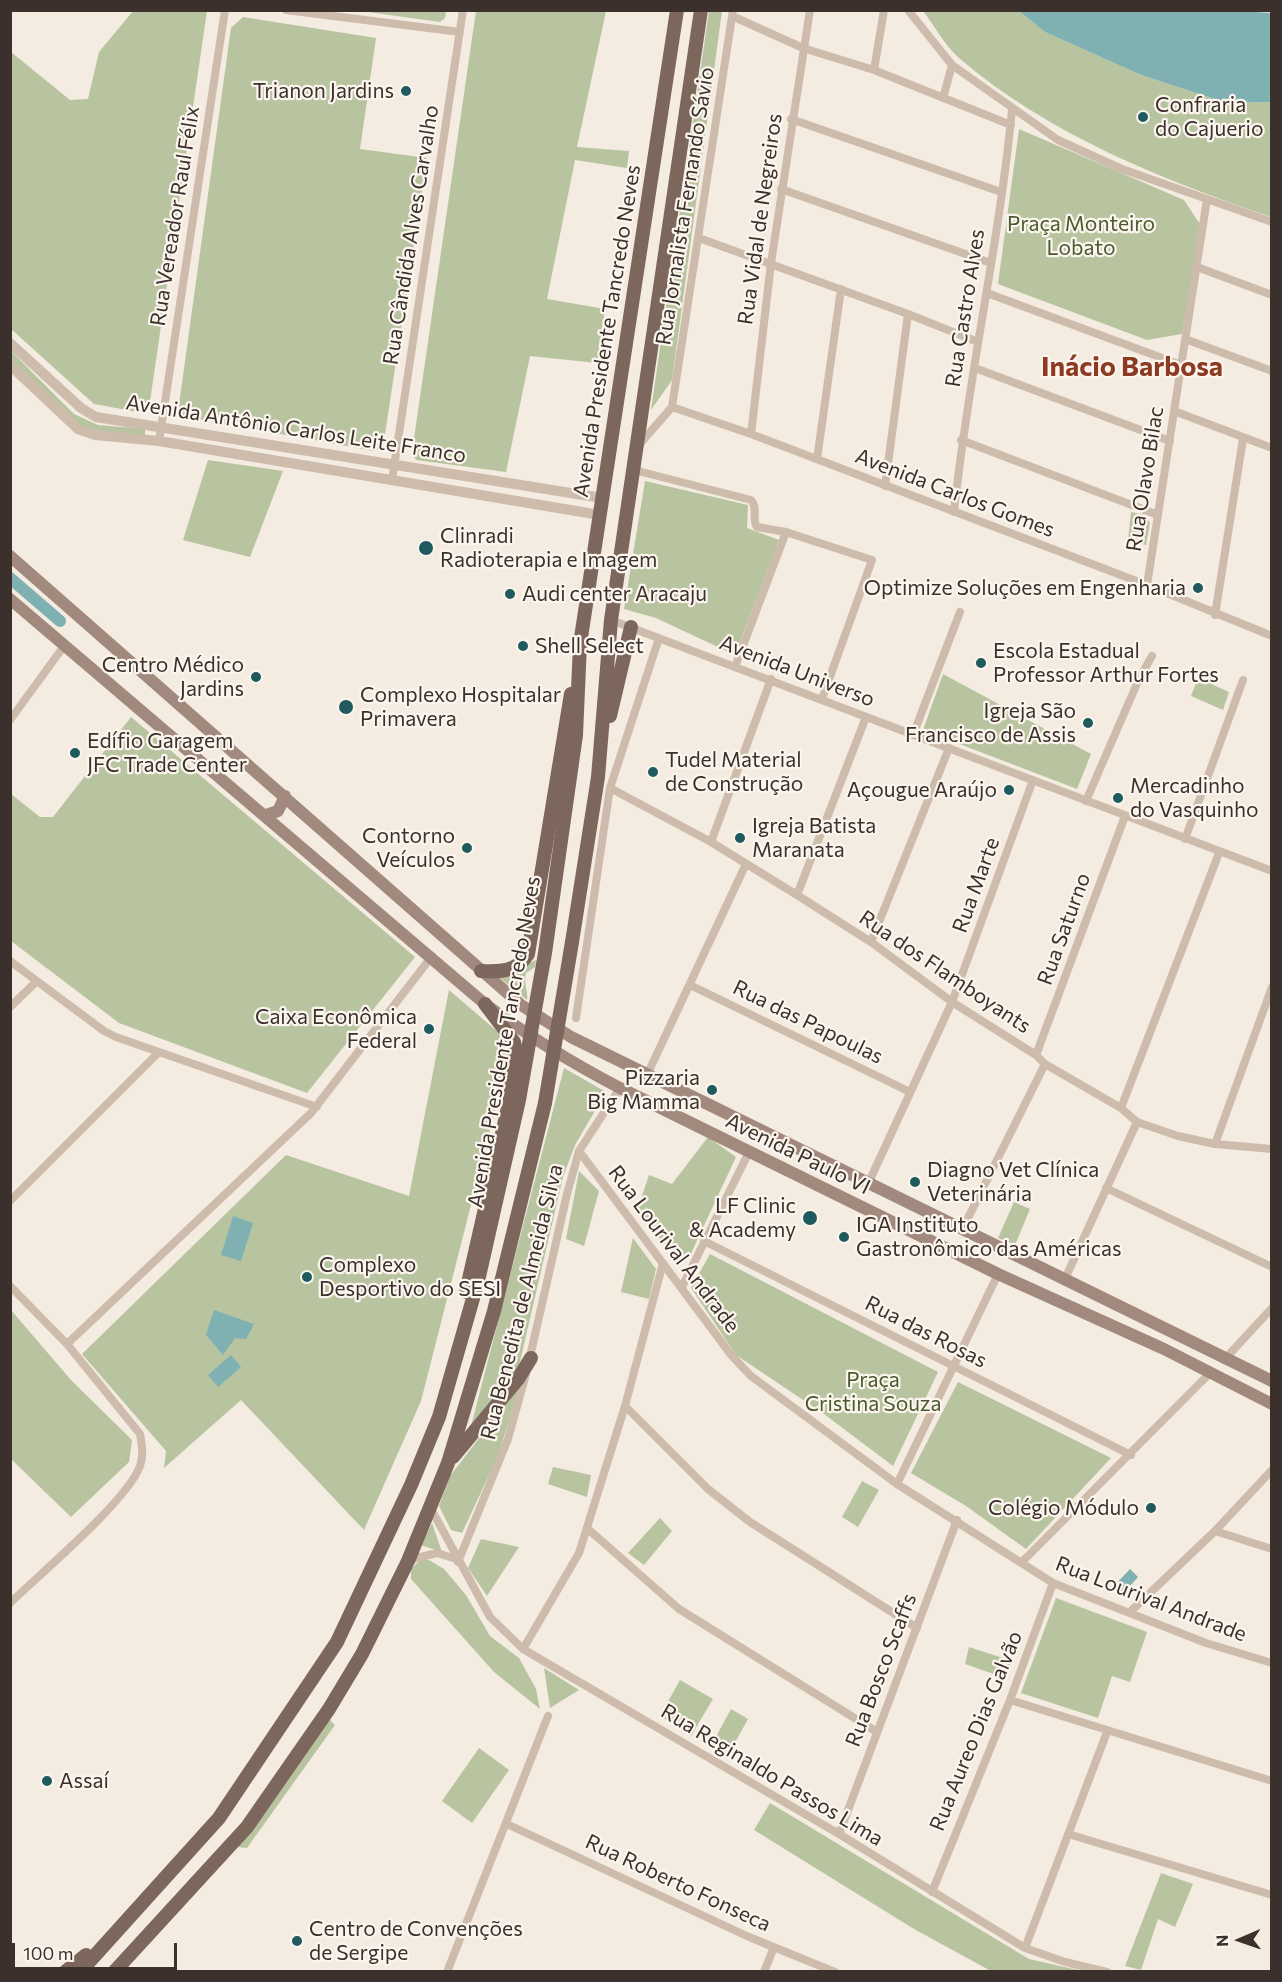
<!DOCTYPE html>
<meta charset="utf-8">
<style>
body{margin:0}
#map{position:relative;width:1282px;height:1982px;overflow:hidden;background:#f4ebe1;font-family:Commissioner,sans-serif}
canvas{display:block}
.frame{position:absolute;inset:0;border:12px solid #3b302b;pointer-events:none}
.north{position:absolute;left:1210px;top:1910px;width:60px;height:60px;-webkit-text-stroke:4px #fbf5ee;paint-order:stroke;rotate:268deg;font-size:16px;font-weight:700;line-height:24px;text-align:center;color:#3b302b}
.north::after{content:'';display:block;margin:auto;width:21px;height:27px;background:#3b302b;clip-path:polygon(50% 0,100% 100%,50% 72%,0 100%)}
.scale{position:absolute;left:12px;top:1943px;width:165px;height:27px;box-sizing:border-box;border:3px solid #3b302b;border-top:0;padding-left:8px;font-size:18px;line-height:21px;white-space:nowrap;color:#3b302b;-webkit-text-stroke:4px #fbf5ee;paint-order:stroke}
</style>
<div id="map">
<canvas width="1282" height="1982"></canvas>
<div class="frame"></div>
<div class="north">N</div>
<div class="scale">100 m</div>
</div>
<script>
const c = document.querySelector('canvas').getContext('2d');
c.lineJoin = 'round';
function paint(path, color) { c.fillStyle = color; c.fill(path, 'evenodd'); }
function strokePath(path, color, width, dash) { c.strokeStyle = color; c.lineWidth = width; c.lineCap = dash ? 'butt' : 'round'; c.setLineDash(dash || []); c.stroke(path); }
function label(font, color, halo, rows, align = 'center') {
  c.font = font + ' Commissioner,sans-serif'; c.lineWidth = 4.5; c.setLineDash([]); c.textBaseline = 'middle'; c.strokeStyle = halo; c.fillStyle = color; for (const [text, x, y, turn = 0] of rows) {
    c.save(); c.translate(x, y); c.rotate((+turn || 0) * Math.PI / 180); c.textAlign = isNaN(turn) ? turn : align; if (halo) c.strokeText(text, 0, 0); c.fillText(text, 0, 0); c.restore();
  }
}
paint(new Path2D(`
 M133,11H207L149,408L143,413L94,404L10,328L11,52L70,100L88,99L99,52Z
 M361,11H446L445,18L440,22Z
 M476,11H606L577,147L629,151L627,168L575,160L547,299L605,309L597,363L530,356L506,472L416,460L412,452Z
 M709,11H722L672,380L651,410Z
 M923,11H1019L1045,32L1141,75L1227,103L1271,102V217C1161,179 1049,135 959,58C945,46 934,25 923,11Z
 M243,17L376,38L360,149L427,158L383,447L374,451L187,417L178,412L231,28Z
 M1019,129L1184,200L1201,226L1182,334L1147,340L998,284Z
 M10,350L74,414L98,425L145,429V437L94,432L81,427L11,361Z
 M208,460L283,471L250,557L183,540Z
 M645,481L748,505L747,528L779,540L735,655L656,618L624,609Z
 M1131,512L1145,515L1150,523L1146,545L1128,540Z
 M943,674L1091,754L1077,789L923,730Z
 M1198,678L1229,692L1223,710L1191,696Z
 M131,717L415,957L307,1093L119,1023L11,941V794L40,817H53Z
 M536,960L535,967L526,973C523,983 529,994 527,1000L499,977Z
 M449,990L512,1044L421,1401L364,1530L241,1400L164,1468L166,1451L82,1354L286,1155L409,1196Z
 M564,1068L606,1092L575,1145L563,1177L518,1370L471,1426Z
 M708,1137L736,1157L688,1260L678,1261L637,1211L649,1175L672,1184Z
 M579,1171L599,1191L584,1246L566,1239Z
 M1014,1202L1030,1209L1015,1245L998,1238Z
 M633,1238L656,1269L649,1299L621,1292Z
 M710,1254L938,1372L893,1466L824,1414L736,1355L691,1288Z
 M11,1310L71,1380L132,1440L129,1462L71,1517L11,1459Z
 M958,1382L1111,1458L1026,1549L966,1506L911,1473Z
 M520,1385L498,1456L462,1533L451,1530L439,1506L450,1476Z
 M553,1467L591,1475L587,1497L548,1484Z
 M862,1481L879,1490L858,1527L842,1517Z
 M660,1518L672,1531L644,1565L628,1553Z
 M432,1523L442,1552L421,1545Z
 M481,1539L519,1547L487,1596L468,1568Z
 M420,1560H429L444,1569L466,1595L490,1636L519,1658L536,1689L540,1709L494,1672L411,1579V1569Z
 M1056,1598L1147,1632L1130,1682L1112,1676L1098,1718L1021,1693Z
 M969,1647L1012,1661L1005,1678L965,1664Z
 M544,1668L579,1690L550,1708Z
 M680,1680L713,1699L691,1736L660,1716Z
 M731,1709L748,1719L728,1755L711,1746Z
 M328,1718L335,1725L247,1848L238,1847Z
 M479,1748L509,1770L472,1823L442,1801Z
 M770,1803L1029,1959L1082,1971H991L914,1929L754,1830Z
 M1161,1873L1193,1884L1175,1927L1158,1919L1141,1970L1125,1966Z`), '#b8c4a0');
paint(new Path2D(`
 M1224,10L1271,13V102L1227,103L1141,75L1045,32L1019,11Z
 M233,1216L253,1223L241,1261L221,1255Z
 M214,1310L254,1324L246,1339L235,1338L223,1355L206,1335Z
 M231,1355L241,1367L218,1387L208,1375Z
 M1130,1569L1138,1577L1123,1594L1114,1586Z`), '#7fb0b2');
strokePath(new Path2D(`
 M10,578L60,621`), '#7fb0b2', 12);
strokePath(new Path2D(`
 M286,10L460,32
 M908,10L952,65L1058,140L1122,169L1272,222
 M732,16L803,48L874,70L1011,125
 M874,70L884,10
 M943,98L952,65
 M791,119L1001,192
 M781,189L991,263
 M699,238L908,314L978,342
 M1197,267L1272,295
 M987,293L1181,365
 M1185,339L1272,371
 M975,368L1170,441
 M672,407L751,434L1147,585L1272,636
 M672,407L733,10
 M1174,411L1272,448
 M751,434L771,263L810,10
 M961,440L1158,515
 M159,441L225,10
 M638,446L672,407
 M817,459L841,289
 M634,470L751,500C759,508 751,519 757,527L786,532L872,560L822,699
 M392,480L463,10
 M885,486L908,314
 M954,512C968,377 999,245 1012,110
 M1147,585L1207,199
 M1215,615L1243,439
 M611,620L1272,871
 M735,667L786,532
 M10,720L64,646
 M913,735L960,612
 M610,788L711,842L797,895L871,942L952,1002L1036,1055L1045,1064L1121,1108L1137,1122L1178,1136L1215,1144L1272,1149
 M1086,801L1139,679L1152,656
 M1185,839L1243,680
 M711,842L771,679
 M797,895L866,717
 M871,942L949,748
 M10,961L104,1031L116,1037L317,1107
 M690,985L910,1092
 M10,1007L37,981
 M576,1018L610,788L659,638
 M1036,1055L1125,816
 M647,1075L746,864
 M1121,1108L1219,853
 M1215,1144L1272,987
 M579,1151L732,1356L751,1376L897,1484L1053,1583L1206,1643L1272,1663
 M868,1184L952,1002L1033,780
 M1106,1188L1272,1267
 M10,1201L158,1053
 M962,1230L1045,1064
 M704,1241L1131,1455
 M1064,1281L1137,1122
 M10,1286L67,1344L140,1434C142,1446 144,1455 140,1466C128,1500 40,1574 10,1603
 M682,1287L749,1152
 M67,1344L311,1113L432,956
 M1224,1360L1272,1308
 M529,1361L567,1194L579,1151L620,1088
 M625,1406L708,1489L750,1522L917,1628
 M897,1484L998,1274
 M430,1507L490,1617L523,1649L839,1834L1025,1948L1065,1962L1107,1972
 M588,1529L679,1609L877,1732
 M1215,1531L1272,1549
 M408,1560L437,1553L456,1559
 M458,1562L508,1439L526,1374
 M1021,1563L1210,1373
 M1130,1612L1215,1531L1272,1470
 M523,1649L579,1553L625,1406L663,1263
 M1010,1700L1272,1781
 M507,1824L749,1937L835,1972
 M839,1834L957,1520
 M1068,1834L1272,1895
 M932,1892L1010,1700L1053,1583
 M1025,1948L1107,1732
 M447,1972L548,1716
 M764,1972L774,1947`), '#cdbbac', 8);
strokePath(new Path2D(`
 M10,343L81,408L96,417L602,498
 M10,365L78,429L95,435L159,441L600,515`), '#cdbbac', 10);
strokePath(new Path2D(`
 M10,556L521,1005L571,1037L1272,1381
 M10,599L485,1004C528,1036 572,1063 620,1088L998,1274L1164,1349L1272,1404
 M266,815L278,811L285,796`), '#a18a7d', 12);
strokePath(new Path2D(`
 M610,716L631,627
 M576,735L580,644L677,10
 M572,942L598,777L611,620L701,10
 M481,971C500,972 517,972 528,954L571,694
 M466,1292L509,1103L516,1051L514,1042L485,1004
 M453,1457L518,1379L531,1358
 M65,1972L86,1955
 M80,1972L219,1818L337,1642L411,1485L439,1417L478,1281
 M114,1972L247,1827L329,1709L362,1654L408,1561L448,1463L494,1311L545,1103`), '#7d675c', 14);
strokePath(new Path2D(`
 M545,1103L572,942
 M478,1281L519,1100L545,953L576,735`), '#7d675c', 14);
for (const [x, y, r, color] of [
 [406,91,6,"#1f5a5e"],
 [1143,117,6,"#1f5a5e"],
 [426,548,8,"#1f5a5e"],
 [1198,588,6,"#1f5a5e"],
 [510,594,6,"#1f5a5e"],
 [523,646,6,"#1f5a5e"],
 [981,663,6,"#1f5a5e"],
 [256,677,6,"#1f5a5e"],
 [346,707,8,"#1f5a5e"],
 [1088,723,6,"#1f5a5e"],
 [75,753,6,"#1f5a5e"],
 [653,772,6,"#1f5a5e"],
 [1009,790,6,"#1f5a5e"],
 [1118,798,6,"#1f5a5e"],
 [740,838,6,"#1f5a5e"],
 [467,848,6,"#1f5a5e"],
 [429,1029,6,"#1f5a5e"],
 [712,1090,6,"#1f5a5e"],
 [915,1182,6,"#1f5a5e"],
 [810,1218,8,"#1f5a5e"],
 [844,1237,6,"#1f5a5e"],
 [307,1277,6,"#1f5a5e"],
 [1151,1508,6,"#1f5a5e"],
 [47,1781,6,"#1f5a5e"],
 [297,1941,6,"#1f5a5e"]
]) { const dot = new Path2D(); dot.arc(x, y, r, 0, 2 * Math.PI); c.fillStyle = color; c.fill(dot); strokePath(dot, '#fbf5ee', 2); }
label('21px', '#3b302b', '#fbf5ee', [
 ["Trianon Jardins",394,91,"right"],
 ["Confraria",1155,105],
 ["do Cajuerio",1155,129],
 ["Clinradi",440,536],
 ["Radioterapia e Imagem",440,560],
 ["Optimize Soluções em Engenharia",1186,588,"right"],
 ["Audi center Aracaju",522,594],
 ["Shell Select",535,646],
 ["Escola Estadual",993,651],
 ["Professor Arthur Fortes",993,675],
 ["Centro Médico",244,665,"right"],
 ["Jardins",244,689,"right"],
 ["Complexo Hospitalar",360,695],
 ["Primavera",360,719],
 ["Igreja São",1076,711,"right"],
 ["Francisco de Assis",1076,735,"right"],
 ["Edífio Garagem",87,741],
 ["JFC Trade Center",87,765],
 ["Tudel Material",665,760],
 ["de Construção",665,784],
 ["Mercadinho",1130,786],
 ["do Vasquinho",1130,810],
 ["Açougue Araújo",997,790,"right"],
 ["Igreja Batista",752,826],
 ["Maranata",752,850],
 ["Contorno",455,836,"right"],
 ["Veículos",455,860,"right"],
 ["Caixa Econômica",417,1017,"right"],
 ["Federal",417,1041,"right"],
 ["Pizzaria",700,1078,"right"],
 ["Big Mamma",700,1102,"right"],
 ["Diagno Vet Clínica",927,1170],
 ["Veterinária",927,1194],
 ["LF Clinic",796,1206,"right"],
 ["& Academy",796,1230,"right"],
 ["IGA Instituto",856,1225],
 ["Gastronômico das Américas",856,1249],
 ["Complexo",319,1265],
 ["Desportivo do SESI",319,1289],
 ["Colégio Módulo",1139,1508,"right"],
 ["Assaí",59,1781],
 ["Centro de Convenções",309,1929],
 ["de Sergipe",309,1953]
], 'left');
label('21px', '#3b302b', '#fbf5ee', [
 ["Rua Jornalista Fernando Sávio",685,206,-81],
 ["Rua Vereador Raul Félix",175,216,-81],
 ["Rua Vidal de Negreiros",760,219,-82],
 ["Rua Cândida Alves Carvalho",411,235,-81],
 ["Rua Castro Alves",965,308,-81],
 ["Avenida Presidente Tancredo Neves",607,331,-81],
 ["Avenida Antônio Carlos Leite Franco",296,429,9],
 ["Rua Olavo Bilac",1145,479,-81],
 ["Avenida Carlos Gomes",955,493,21],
 ["Avenida Universo",797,671,21],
 ["Rua Marte",976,885,-70],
 ["Rua Saturno",1064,929,-70],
 ["Rua dos Flamboyants",945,972,34],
 ["Rua das Papoulas",808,1022,26],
 ["Avenida Presidente Tancredo Neves",504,1042,-80],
 ["Avenida Paulo VI",798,1154,26],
 ["Rua Lourival Andrade",674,1249,53],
 ["Rua Benedita de Almeida Silva",522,1302,-76],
 ["Rua das Rosas",926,1332,27],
 ["Rua Lourival Andrade",1151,1599,21],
 ["Rua Bosco Scaffs",881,1670,-69],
 ["Rua Aureo Dias Galvão",976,1731,-68],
 ["Rua Reginaldo Passos Lima",772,1775,31],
 ["Rua Roberto Fonseca",678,1883,25]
]);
label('21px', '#4a5a2e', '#fbf5ee', [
 ["Praça Monteiro",1081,224],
 ["Lobato",1081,248],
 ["Praça",873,1380],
 ["Cristina Souza",873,1404]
]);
label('bold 27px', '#8c3b22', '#fbf5ee', [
 ["Inácio Barbosa",1132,367]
]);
</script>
